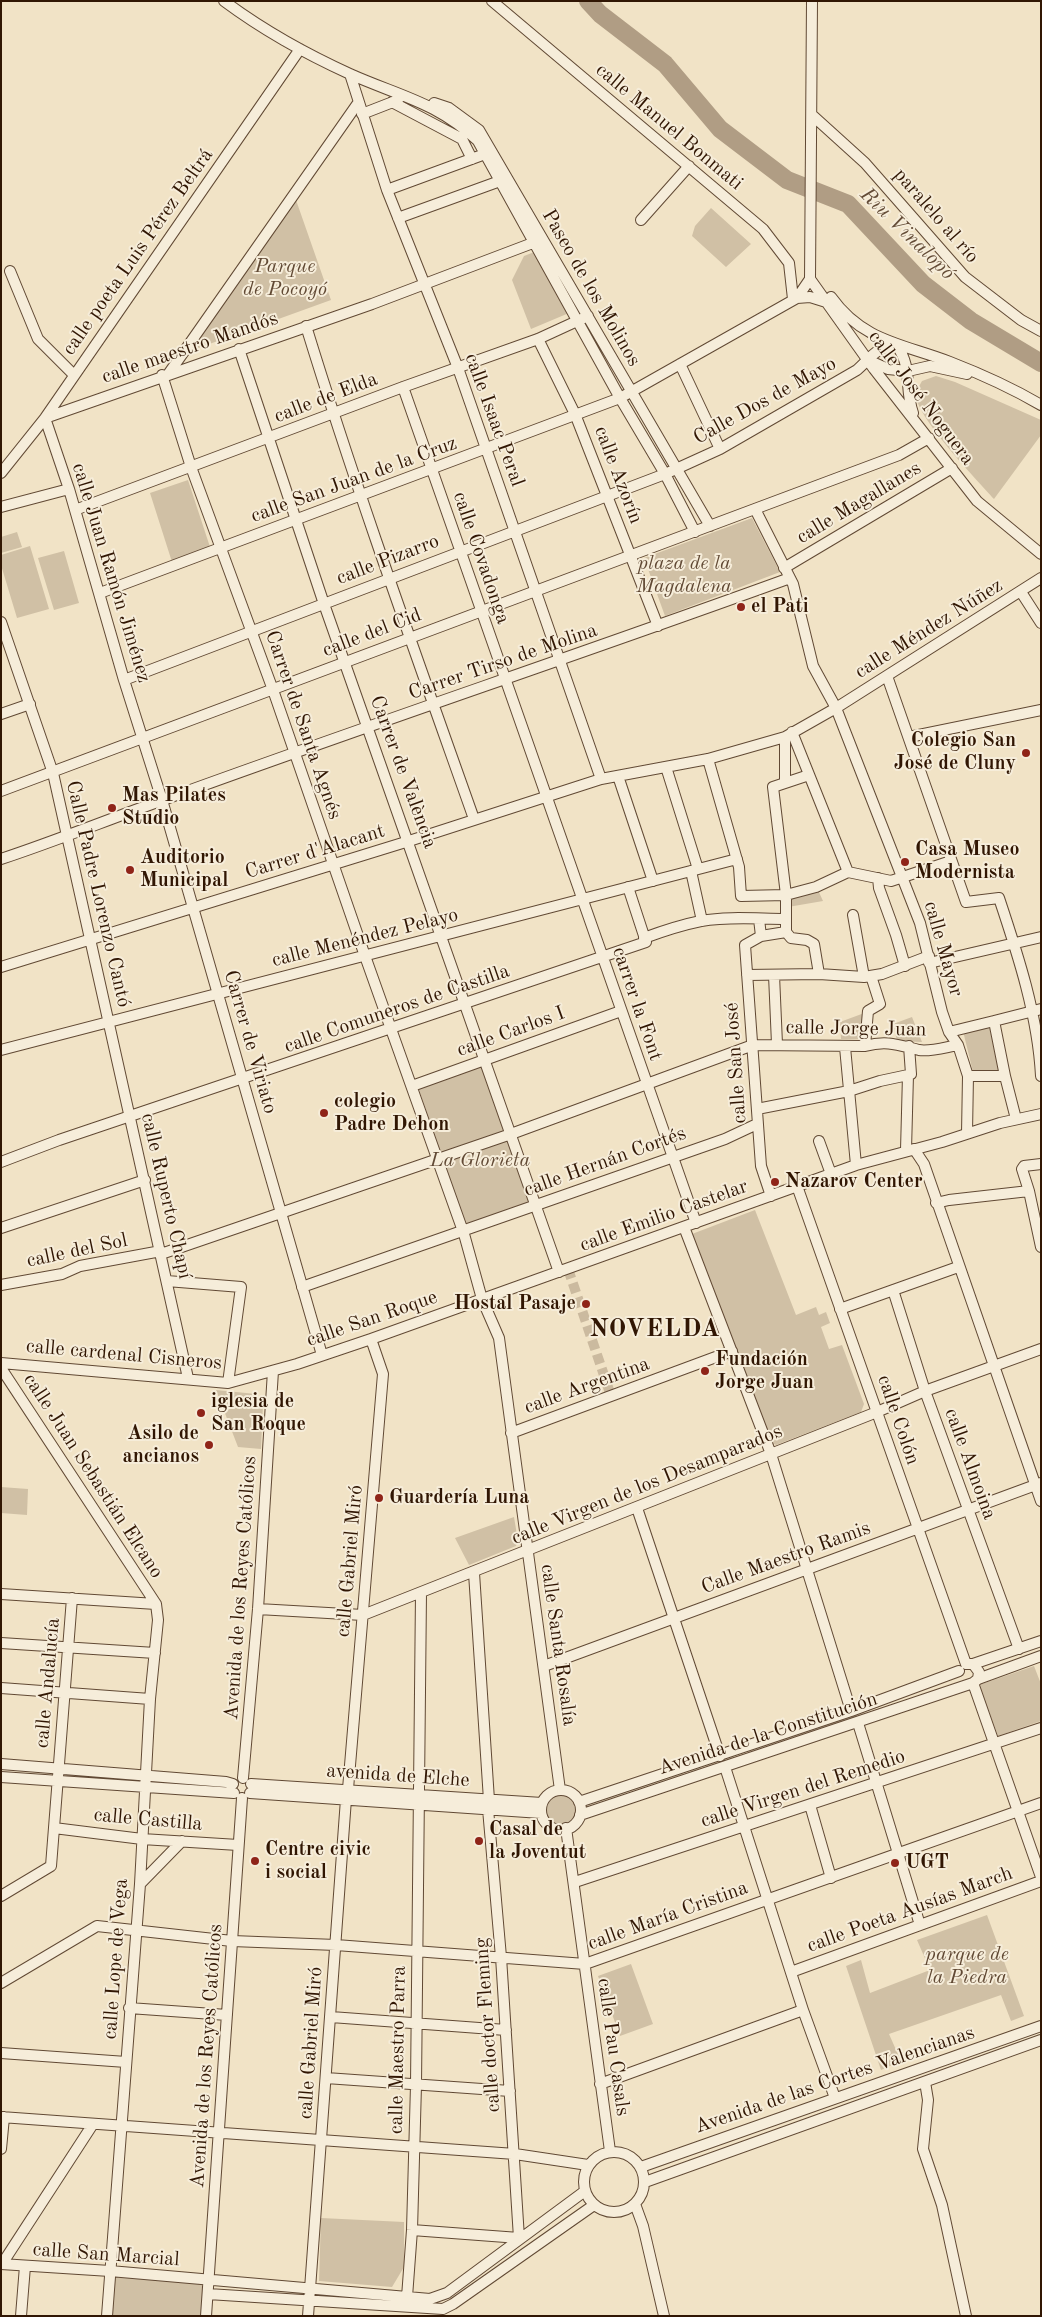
<!DOCTYPE html>
<meta charset="utf-8">
<style>
body{margin:0}
#map{position:relative;width:1042px;height:2317px;overflow:hidden;background:#f1e3c6;font-family:"Old Standard TT",serif}
canvas{display:block}
.frame{position:absolute;inset:0;border:2px solid #311603;pointer-events:none}
</style>
<div id="map">
<canvas width="1042" height="2317"></canvas>
<div class="frame"></div>
</div>
<script>
const c = document.querySelector('canvas').getContext('2d');
c.lineJoin = 'round';
function paint(path, color) { c.fillStyle = color; c.fill(path, 'evenodd'); }
function strokePath(path, color, width, dash) { c.strokeStyle = color; c.lineWidth = width; c.lineCap = dash ? 'butt' : 'round'; c.setLineDash(dash || []); c.stroke(path); }
function label(font, color, halo, rows, align = 'center') {
  c.font = font + ' "Old Standard TT",serif'; c.lineWidth = 4; c.setLineDash([]); c.textBaseline = 'middle'; c.strokeStyle = halo; c.fillStyle = color; for (const [text, x, y, turn = 0] of rows) {
    c.save(); c.translate(x, y); c.rotate((+turn || 0) * Math.PI / 180); c.textAlign = isNaN(turn) ? turn : align; if (halo) c.strokeText(text, 0, 0); c.fillText(text, 0, 0); c.restore();
  }
}
paint(new Path2D(`
 M296,200L331,300L190,351Z
 M711,208L751,244L726,267L692,236L695,226Z
 M537,251L569,313L531,329L512,280L524,256Z
 M936,376L955,382L1041,420V435L994,499C978,481 916,417 916,395C916,391 920,385 922,381Z
 M188,480L210,547L172,562L150,493Z
 M752,518L780,572L665,616L644,558Z
 M17,532L22,547L1,553V537Z
 M30,546L49,609L17,618L1,565V555Z
 M64,551L79,603L54,610L38,558Z
 M818,890L823,901L788,907L789,897Z
 M867,1012L865,1039H841L840,1022Z
 M912,1017L922,1042L897,1041L893,1024Z
 M989,1025L999,1072H973L963,1031Z
 M483,1063L531,1201L466,1227L418,1087Z
 M755,1210L796,1315L816,1307L819,1315L826,1312L830,1323L821,1327L829,1349L842,1345L864,1404L861,1412L776,1445L770,1442L762,1423L692,1234Z
 M216,1390L256,1394L263,1404L261,1449L238,1447Z
 M1,1487L28,1489L27,1515L1,1513Z
 M514,1517L518,1541L516,1546L469,1565L455,1538Z
 M1034,1666L1041,1684V1721L998,1736L979,1685Z
 M544 1809a16 16 0 1 1 32 0a16 16 0 1 1-32 0Z
 M987,1915L1024,2016L1011,2021L1001,1995L889,2034L901,2061L881,2070L846,1966L861,1960L870,1993L930,1970L917,1940Z
 M631,1964L653,2024L620,2036L598,1976Z
 M321,2218L404,2222V2267L392,2287L319,2281Z
 M110,2271L209,2280L206,2316H107Z`), '#d0c0a5');
strokePath(new Path2D(`
 M588,1L600,14L665,64L720,129L787,180L848,204L923,284L971,321L1041,363`), '#b09d84', 18);
strokePath(new Path2D(`
 M568,1269L611,1396`), '#cbba9f', 10, [10, 5]);
const minor = new Path2D(`
 M224,1C263,30 306,54 350,74C399,96 437,102 478,141L620,398L665,474L695,532
 M492,1L763,229L789,263L793,299
 M812,1L810,279L874,369L977,501L1041,554
 M350,74L387,190L458,368L601,779
 M392,102L462,139L472,159
 M434,103L449,108L479,130L710,526
 M362,114L398,100
 M812,115L865,163L965,277L1021,320L1041,331
 M387,190L485,154
 M398,218L500,181
 M641,220L689,166
 M10,271L38,339L74,375
 M831,297C863,342 904,344 950,362C981,374 1012,388 1041,405
 M797,298L810,297L826,302
 M306,326C357,492 416,655 474,819
 M538,339L575,414L658,626
 M897,346C913,368 904,388 913,413
 M239,349L324,604L559,1272
 M868,360L888,369L908,371L930,366L967,374
 M680,364L720,449
 M169,373L358,103
 M162,375L191,467L273,690L365,956L464,1234L482,1299L499,1338L560,1790
 M403,387L696,1223
 M45,418L69,489L124,680L162,800L322,1355
 M45,418L372,304L538,241
 M1,473L45,418L300,49
 M1,507L69,489
 M755,509L793,584L813,666L836,708L920,923L942,1012L949,1032L958,1045L968,1076L967,1133
 M75,510L403,387L538,339L588,316
 M784,568L952,468
 M1021,592L1041,623
 M100,593L620,398L797,298L810,279
 M1,622L53,773L188,1378
 M887,676L966,902L999,898C1018,955 1038,1016 1041,1076
 M124,680L665,474L720,449L857,370C872,357 875,347 897,346
 M1,714L30,704
 M792,732L848,872
 M785,737V783L773,787L786,895V919
 M909,737L1041,710
 M708,759L739,867L741,896L786,895L816,887L848,872L891,881L951,861
 M666,767L698,869
 M618,776L653,881
 M785,783L809,775
 M1,791L899,455L929,438
 M1,859C56,841 109,819 163,800C371,724 581,654 790,578
 M691,871L702,921
 M878,878L879,888L896,935L905,966
 M853,915L864,977
 M786,932L791,938L807,940L814,944L819,974
 M761,936L745,945L761,1166L771,1196
 M644,938C663,931 681,925 701,921C728,916 759,919 786,919V932L761,936L759,919
 M929,963L1041,937
 M1,967L409,841L601,779L708,759L785,737L836,708L1041,578
 M747,975L819,974L864,977L882,974L929,956
 M774,975L777,1044
 M994,1021L1041,1009
 M949,1032L994,1021L1005,1076H968
 M865,1046L868,1011L880,1004L871,976
 M845,1047L856,1165
 M1,1050L737,859
 M1005,1076L1016,1119
 M412,1086L621,1011
 M757,1109L849,1091L880,1081L908,1075
 M819,1141L831,1174
 M914,1149L924,1164L1041,1501
 M906,1150L908,1075L911,1074L909,1046
 M1,1162L59,1140L646,942L628,887
 M1041,1164L1024,1166L1022,1169L1029,1191L1041,1247
 M797,1186L966,1664
 M936,1203L949,1200L1029,1191
 M684,1227L771,1454L851,1711
 M1,1228L145,1180
 M161,1254L511,1134L753,1045L865,1046C887,1040 898,1045 919,1050C930,1052 946,1047 958,1045
 M167,1281L241,1287L228,1383
 M1,1285L62,1274L80,1266L161,1251
 M302,1287L725,1139L757,1124
 M893,1290L925,1391L1019,1649
 M840,1309L958,1267
 M1,1363L228,1383L297,1364L371,1339L856,1165L942,1142L1000,1123L1041,1114
 M1,1368L156,1604L158,1620L150,1699L140,1884L107,2316
 M511,1433L732,1351
 M637,1508L720,1756
 M474,1573L489,1800
 M1,1594L156,1604
 M258,1609L363,1615L877,1412L925,1391L1041,1349
 M1,1643L155,1653
 M968,1664H973L1041,1641
 M544,1666L1041,1483
 M978,1679L1041,1656
 M973,1683L1041,1877
 M1,1688L150,1699
 M858,1723L920,1925
 M1,1764L226,1782L233,1784
 M725,1767L803,2010L835,2098
 M1,1777L234,1793
 M243,1778L258,1609L273,1371
 M251,1784L542,1803
 M348,1789L383,1374L371,1339
 M541 1810a20 20 0 1 1 40 0a20 20 0 1 1-40 0Z
 M250,1793L541,1813
 M579,1802L851,1711L959,1671
 M810,1805L831,1878
 M580,1815L973,1683L978,1679L979,1672L973,1664
 M54,1828L142,1839L238,1845
 M566,1828L610,2151
 M575,1882L1041,1728
 M140,1884L182,1841
 M1,1896L51,1866L72,1598
 M791,1972L1041,1881
 M1,1983L97,1926L232,1941L336,1945L585,1964L1041,1803
 M129,2008L227,2015
 M331,2017L506,2030
 M1,2053L126,2062
 M326,2078L510,2091
 M925,2082L928,2100L923,2149L942,2205L966,2316
 M600,2084L803,2010
 M1,2117L515,2154L588,2165
 M1,2149L4,2117
 M584 2182a30 30 0 1 1 60 0a30 30 0 1 1-60 0Z
 M641,2167L1041,2026
 M645,2182L1041,2040
 M635,2204L643,2226L664,2316
 M412,2230L519,2238L501,1957L488,1809
 M1,2264L110,2271L430,2299L447,2293L585,2191
 M2,2264L93,2124
 M208,2294L443,2309L453,2304L594,2205
 M407,2297L412,2230L416,2085L421,1593
 M21,2316L25,2266
 M206,2316L242,1798
 M308,2316L346,1799`);
strokePath(minor, '#614934', 12);
strokePath(minor, '#f6edda', 10);
for (const [x, y, r, color] of [
 [741,607,5,"#8f2418"],
 [1026,753,5,"#8f2418"],
 [112,808,5,"#8f2418"],
 [905,862,5,"#8f2418"],
 [130,870,5,"#8f2418"],
 [324,1113,5,"#8f2418"],
 [775,1182,5,"#8f2418"],
 [586,1304,5,"#8f2418"],
 [705,1371,5,"#8f2418"],
 [201,1413,5,"#8f2418"],
 [209,1445,5,"#8f2418"],
 [379,1498,5,"#8f2418"],
 [479,1841,5,"#8f2418"],
 [255,1861,5,"#8f2418"],
 [895,1863,5,"#8f2418"]
]) { const dot = new Path2D(); dot.arc(x, y, r, 0, 2 * Math.PI); c.fillStyle = color; c.fill(dot); strokePath(dot, '#f6edda', 2); }
label('20px', '#311603', '#f6edda', [
 ["calle Manuel Bonmati",669,127,40],
 ["paralelo al río",936,216,49],
 ["calle poeta Luis Pérez Beltrá",138,252,-55],
 ["Paseo de los Molinos",591,288,60],
 ["calle maestro Mandós",190,348,-19],
 ["calle de Elda",326,398,-21],
 ["calle José Noguera",921,398,53],
 ["Calle Dos de Mayo",765,401,-29],
 ["calle Isaac Peral",494,420,70],
 ["calle Azorín",618,475,69],
 ["calle San Juan de la Cruz",354,480,-20],
 ["calle Magallanes",859,503,-31],
 ["calle Covadonga",481,558,71],
 ["calle Pizarro",388,560,-21],
 ["calle Juan Ramón Jiménez",111,573,73],
 ["calle Méndez Núñez",929,629,-32],
 ["calle del Cid",372,633,-21],
 ["Carrer Tirso de Molina",503,662,-19],
 ["Carrer de Santa Agnés",303,725,71],
 ["Carrer de València",403,772,70],
 ["Carrer d'Alacant",315,852,-17],
 ["Calle Padre Lorenzo Cantó",98,894,77],
 ["calle Menéndez Pelayo",365,938,-14],
 ["calle Mayor",943,949,74],
 ["carrer la Font",637,1004,71],
 ["calle Comuneros de Castilla",397,1009,-19],
 ["calle Jorge Juan",856,1029,1],
 ["calle Carlos I",511,1032,-20],
 ["Carrer de Viriato",250,1042,74],
 ["calle San José",736,1063,-94],
 ["calle Hernán Cortés",605,1162,-20],
 ["calle Ruperto Chapí",166,1196,77],
 ["calle Emilio Castelar",664,1216,-20],
 ["calle del Sol",77,1251,-12],
 ["calle San Roque",372,1319,-19],
 ["calle cardenal Cisneros",124,1355,5],
 ["calle Argentina",587,1386,-20],
 ["calle Colón",898,1420,71],
 ["calle Almoina",970,1464,70],
 ["calle Juan Sebastián Elcano",93,1476,57],
 ["calle Virgen de los Desamparados",647,1485,-22],
 ["Calle Maestro Ramis",786,1558,-20],
 ["calle Gabriel Miró",350,1561,-85],
 ["Avenida de los Reyes Católicos",241,1588,-86],
 ["calle Santa Rosalía",558,1645,82],
 ["calle Andalucía",48,1683,-85],
 ["Avenida de la Constitución",768,1734,-18],
 ["avenida de Elche",398,1776,4],
 ["calle Virgen del Remedio",803,1789,-18],
 ["calle Castilla",148,1820,5],
 ["calle Poeta Ausías March",910,1910,-20],
 ["calle María Cristina",668,1916,-20],
 ["calle Lope de Vega",116,1959,-86],
 ["calle doctor Fleming",488,2025,-94],
 ["calle Gabriel Miró",311,2043,-86],
 ["calle Pau Casals",613,2047,82],
 ["calle Maestro Parra",398,2050,-89],
 ["Avenida de los Reyes Católicos",207,2056,-86],
 ["Avenida de las Cortes Valencianas",835,2080,-19],
 ["calle San Marcial",106,2255,4]
]);
label('italic 20px', '#614934', '#f6edda', [
 ["Parque",285,267],
 ["de Pocoyó",285,290],
 ["plaza de la",684,564],
 ["Magdalena",684,587],
 ["La Glorieta",480,1161],
 ["parque de",967,1955],
 ["la Piedra",967,1978]
]);
label('bold 20px', '#311603', '#f6edda', [
 ["el Pati",751,607],
 ["Colegio San",1016,741,"right"],
 ["José de Cluny",1016,764,"right"],
 ["Mas Pilates",122,796],
 ["Studio",122,819],
 ["Casa Museo",915,850],
 ["Modernista",915,873],
 ["Auditorio",140,858],
 ["Municipal",140,881],
 ["colegio",334,1102],
 ["Padre Dehon",334,1125],
 ["Nazarov Center",785,1182],
 ["Hostal Pasaje",576,1304,"right"],
 ["Fundación",715,1360],
 ["Jorge Juan",715,1383],
 ["iglesia de",211,1402],
 ["San Roque",211,1425],
 ["Asilo de",199,1434,"right"],
 ["ancianos",199,1457,"right"],
 ["Guardería Luna",389,1498],
 ["Casal de",489,1830],
 ["la Joventut",489,1853],
 ["Centre civic",265,1850],
 ["i social",265,1873],
 ["UGT",905,1863]
], 'left');
label('italic 21px', '#644c37', '#f6edda', [
 ["Riu Vinalopó",907,234,44]
]);
c.letterSpacing = '1px';
label('bold 25px', '#311603', '#f6edda', [
 ["NOVELDA",655,1329]
]);
c.letterSpacing = '0px';
</script>
